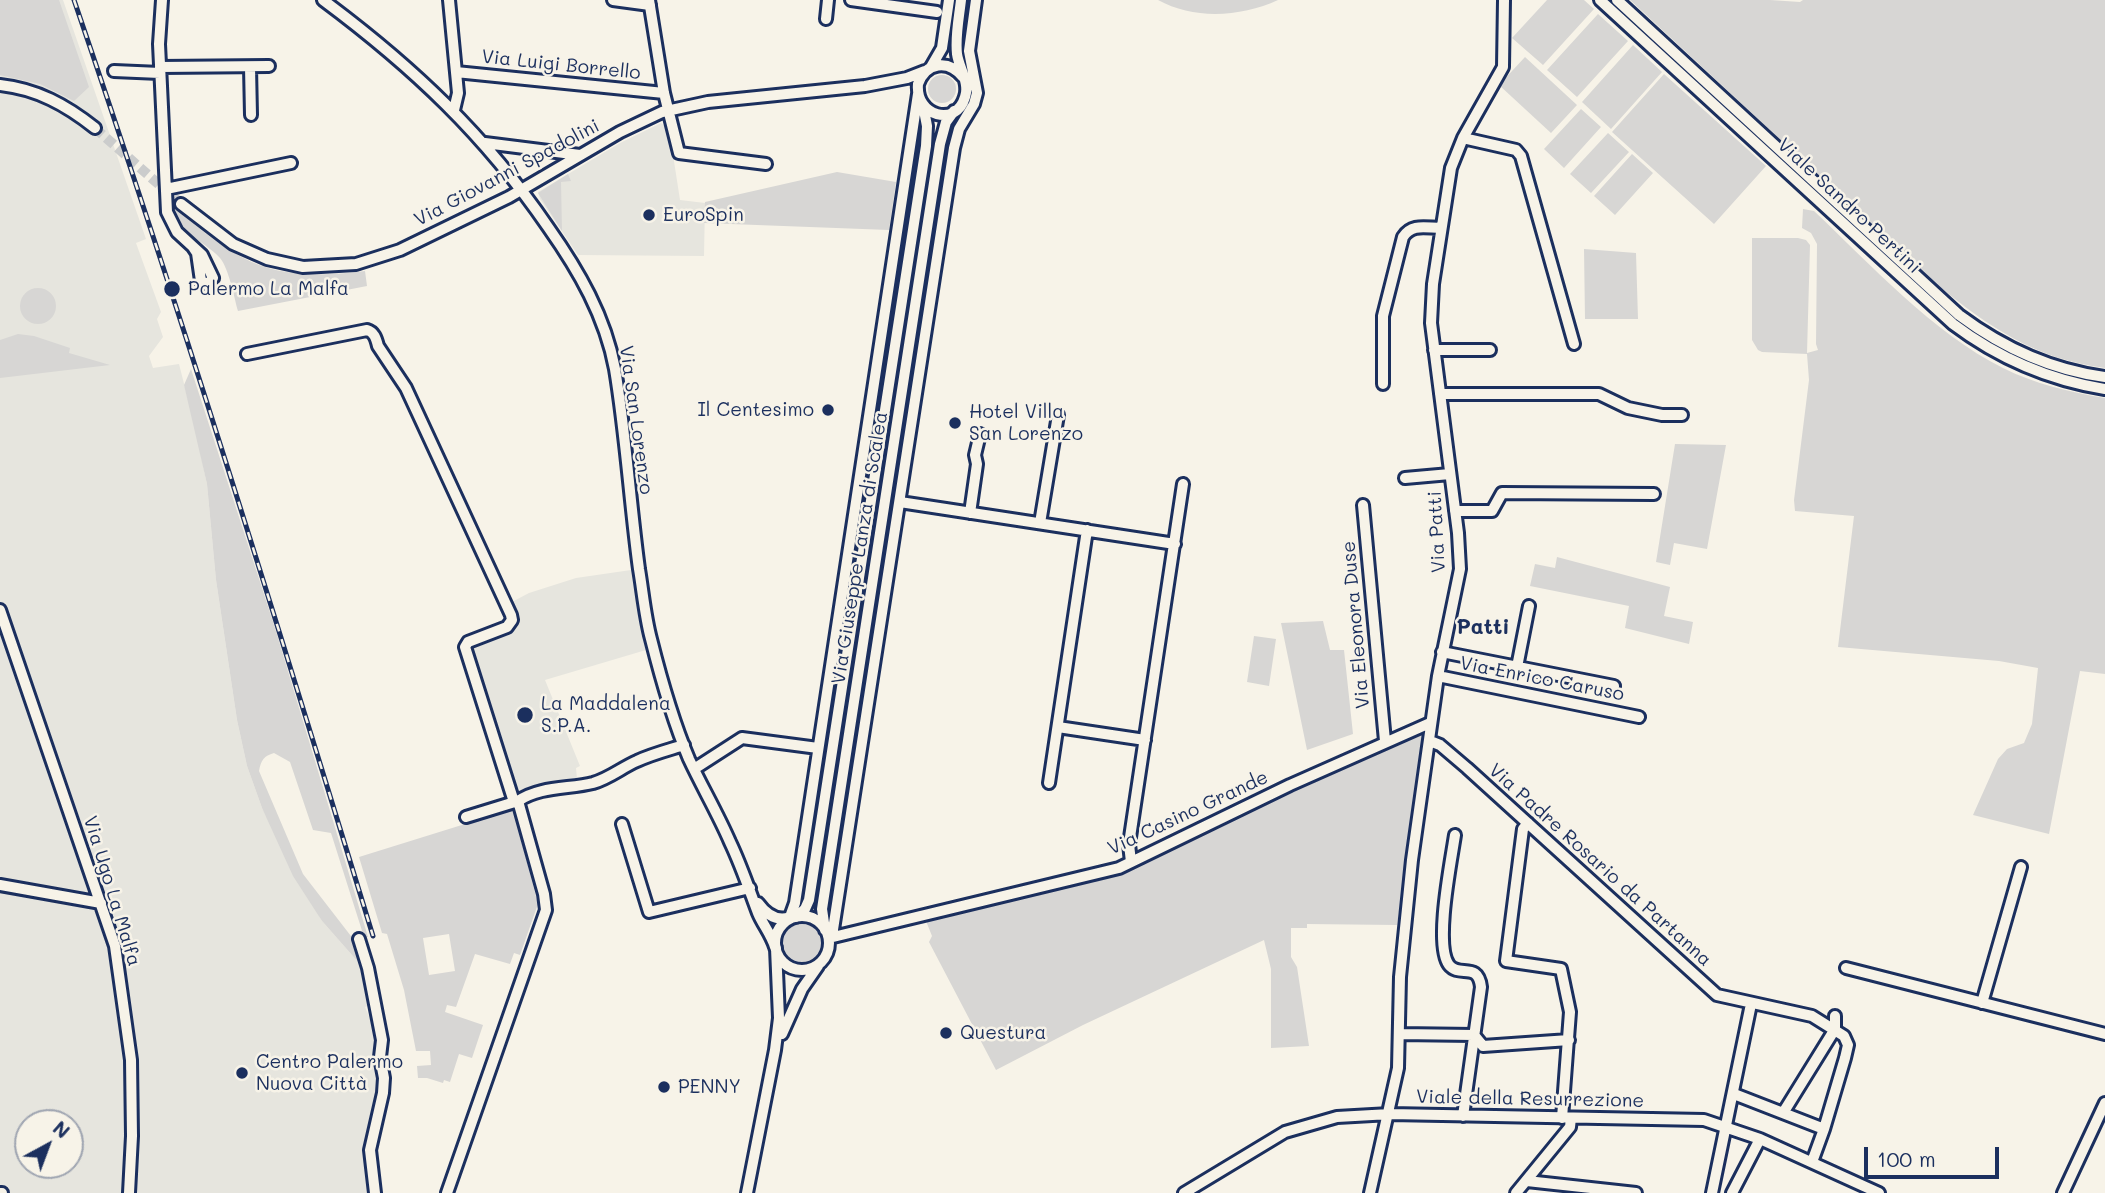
<!DOCTYPE html>
<meta charset="utf-8">
<style>
body{margin:0}
#map{position:relative;width:2105px;height:1193px;overflow:hidden;background:#f7f3e8;font-family:Mali,sans-serif}
canvas{display:block}
.north{position:absolute;left:14px;top:1109px;width:70px;height:70px;box-sizing:border-box;background:#f7f3e8;border:2px solid #9fa5b1;border-radius:50%;rotate:41deg;font-size:19px;font-weight:700;line-height:28px;text-align:center;color:#1b2f5e}
.north::after{content:'';display:block;margin:auto;width:24px;height:32px;background:#1b2f5e;clip-path:polygon(50% 0,100% 100%,50% 72%,0 100%)}
.scale{position:absolute;left:1864px;top:1147px;width:135px;height:32px;box-sizing:border-box;border:4px solid #1b2f5e;border-top:0;padding-left:9px;font-size:21px;line-height:24px;white-space:nowrap;color:#1b2f5e;-webkit-text-stroke:5px #f7f3e8;paint-order:stroke}
</style>
<div id="map">
<canvas width="2105" height="1193"></canvas>
<div class="north">N</div>
<div class="scale">100 m</div>
</div>
<script>
const c = document.querySelector('canvas').getContext('2d');
c.lineJoin = 'round';
function paint(path, color) { c.fillStyle = color; c.fill(path, 'evenodd'); }
function strokePath(path, color, width, dash) { c.strokeStyle = color; c.lineWidth = width; c.lineCap = dash ? 'butt' : 'round'; c.setLineDash(dash || []); c.stroke(path); }
function label(font, color, halo, rows, align = 'center') {
  c.font = font + ' Mali,sans-serif'; c.lineWidth = 5; c.setLineDash([]); c.textBaseline = 'middle'; c.strokeStyle = halo; c.fillStyle = color; for (const [text, x, y, turn = 0] of rows) {
    c.save(); c.translate(x, y); c.rotate((+turn || 0) * Math.PI / 180); c.textAlign = isNaN(turn) ? turn : align; if (halo) c.strokeText(text, 0, 0); c.fillText(text, 0, 0); c.restore();
  }
}
paint(new Path2D(`
 M0,0H63L146,239L136,243L161,312L157,319L163,337L149,356L153,368L179,364L194,423L207,484L216,580L237,720L247,766L262,808L322,921L366,971L372,1004L365,1007L378,1037L380,1084L372,1193H0ZM28,1123H70V1165H28Z
 M661,123L669,129L680,200L705,203L704,256L578,255L540,199L538,192L620,143Z
 M631,570L646,650L545,680L580,766L576,768L577,779L521,790L513,787L469,649L472,645L510,631V603L529,593L576,578Z`), '#e6e5de');
paint(new Path2D(`
 M0,0H59L89,87L74,101L40,84L0,75Z
 M1158,0H1278C1241,17 1194,20 1158,0Z
 M1547,0H1584L1594,9L1543,65L1512,38Z
 M1630,0H1770L1800,2L1803,0H2105V368C2035,359 1989,327 1936,284Z
 M1598,14L1628,41L1577,97L1547,70Z
 M1633,45L1662,72L1611,129L1582,102Z
 M1525,57L1577,105L1551,133L1499,85Z
 M1664,74L1766,166L1714,224L1612,132Z
 M928 89a14 14 0 1 1 28 0a14 14 0 1 1-28 0Z
 M1581,109L1601,127L1564,168L1544,149Z
 M1608,133L1629,152L1591,193L1570,174Z
 M1632,154L1653,173L1615,215L1594,196Z
 M837,172L896,182L889,230L704,223L705,202Z
 M568,174L571,181L561,182L562,231L538,193Z
 M172,206C243,266 271,282 365,271L367,286L238,311C234,297 229,269 220,258C203,239 177,235 172,206Z
 M1803,209L1814,211C1870,264 1933,333 2003,368C2035,384 2069,392 2105,398V674L2080,671L2049,834L1973,815L1998,759L2007,749L2024,743L2032,724L2038,668L1999,661L1838,647L1854,516L1795,511L1794,500L1809,380L1807,354L1762,352L1758,350L1752,340V238H1798L1806,240L1810,245L1807,353L1818,350L1816,344L1817,244L1811,233L1802,228Z
 M1584,249L1636,253L1638,319H1585Z
 M20 306a18 18 0 1 1 36 0a18 18 0 1 1-36 0Z
 M18,334L34,336L70,348L69,353L110,365L0,378V340Z
 M191,369L275,628L368,937H364L331,833L313,830L290,762L274,753C264,756 261,760 259,771L303,874L354,940L366,971L322,921L293,876L262,808L247,766L237,720L216,580L207,484L184,385Z
 M1675,444L1726,445L1707,549L1674,543L1670,565L1656,562Z
 M1557,557L1670,587L1664,616L1693,622L1689,644L1625,628L1629,606L1530,586L1535,564L1555,568Z
 M1323,621L1330,650H1344L1353,734L1307,750L1281,623Z
 M1254,636L1276,639L1269,686L1247,682Z
 M1426,729L1397,925L1307,924V928H1291V957L1297,967L1309,1046L1271,1048V969L1264,940L1083,1025L996,1070L929,942L932,936L926,921L1072,884L1232,818Z
 M510,810L514,813L538,904L520,955L514,953L510,964L475,954L456,1007L447,1005L445,1012L483,1025L472,1058L459,1054L450,1082L444,1080L443,1083L427,1078H418L417,1066L431,1065L430,1051H416L404,990L387,934L382,933L359,857ZM449,934L455,971L429,975L423,938Z
 M782 944a20 20 0 1 1 40 0a20 20 0 1 1-40 0Z`), '#d7d6d4');
strokePath(new Path2D(`
 M95,128L181,204`), '#cbcccc', 10, [10, 5]);
const minor = new Path2D(`
 M162,0L159,44L167,212L177,232L202,255L213,278L208,284L201,281L197,253L193,247
 M323,0C413,67 485,135 548,227C579,271 605,316 615,369C626,435 630,503 639,569C643,593 645,617 651,639C661,679 673,721 689,759C702,787 718,814 730,842C741,865 749,889 758,913C763,925 771,934 775,947
 M449,0L458,93L454,110
 M613,0L650,5
 M649,0L664,93L679,153L766,164
 M851,0L937,12
 M961,0C959,18 955,36 957,54C959,68 970,83 965,97C956,128 915,116 918,84C926,62 948,59 963,77
 M1600,0L1953,324C1998,358 2049,380 2105,389
 M1617,0L1959,315C2002,347 2051,370 2105,377
 M826,19L828,0
 M160,67L269,66
 M250,67L251,115
 M931,67L942,48L949,0
 M114,71L160,73
 M456,72L664,93
 M0,85C37,89 66,105 95,128
 M1463,138L1516,150L1521,156L1574,344
 M485,143L580,155
 M166,189L291,163
 M181,204L233,244L267,259L303,267L356,264L400,250L509,197L620,132L662,112L708,102L865,86L907,78L925,71
 M1434,350H1490
 M247,354L367,330C374,332 376,338 378,346L406,388L511,615L512,620L507,627L468,642L465,647L514,802
 M1383,384V316L1403,237C1412,223 1426,228 1441,228
 M1440,394H1599L1628,408L1662,415H1682
 M1405,478L1450,474
 M900,502L1175,544
 M1363,505L1385,741
 M1455,511H1492L1502,493L1654,494
 M970,513L977,464L975,455L980,434
 M1040,523L1058,415
 M0,610L115,946L131,1060L132,1136L129,1193
 M1442,652L1614,686
 M1517,667L1529,606
 M1438,676L1639,717
 M1058,727L1145,740
 M1430,741L1440,745L1467,768L1717,995L1812,1016L1844,1036L1848,1045L1845,1058L1824,1129L1812,1162
 M694,769L742,738L818,748
 M1049,783L1087,530
 M518,801C540,786 569,789 593,783C610,778 621,768 637,761C652,754 668,750 684,745
 M1528,823L1523,829L1506,961L1561,969L1570,1012L1562,1118
 M622,824L649,912L750,888
 M1455,835C1451,862 1434,945 1449,965C1459,978 1478,961 1481,987L1463,1116
 M1131,862L1129,844L1183,484
 M0,885L101,903
 M758,903C766,914 777,922 790,917L795,903L918,94
 M775 943a27 27 0 1 1 54 0a27 27 0 1 1-54 0Z
 M796,917L805,909L809,900L926,146L927,126L923,105
 M825,930L822,909L940,144L946,122L954,111
 M832,936L954,148L959,129L974,104L977,93L969,51L976,0
 M829,938L1119,868L1290,785L1430,723
 M359,939L368,968L382,1040L380,1057L384,1078L383,1093L370,1150L375,1193
 M1846,968L2105,1034
 M1982,1003L2021,867
 M782,1034L802,989L818,966
 M1399,1034L1474,1035L1483,1046L1569,1040
 M1734,1094L1824,1129
 M1783,1113L1835,1029V1016
 M1527,1181L1636,1193
 M0,1193H2
 M447,1193L546,910L544,894L518,801L466,817
 M747,1193L775,1050L779,1018L776,948
 M1184,1193L1285,1132L1337,1117L1390,1114L1704,1120L1760,1139L1879,1193
 M1370,1193L1398,1068L1400,977L1412,860L1438,676L1460,569L1458,533L1431,323L1433,284L1451,168L1463,138L1503,67L1504,0
 M1516,1193L1570,1127L1571,1118
 M1712,1193L1751,1004
 M1732,1193L1760,1139
 M2063,1193L2105,1103`);
strokePath(minor, '#1b2f5e', 16);
strokePath(minor, '#f7f3e8', 10);
const rail = new Path2D(`
 M74,0C180,310 277,622 373,936`);
strokePath(rail, '#1b2f5e', 5);
strokePath(rail, '#f7f3e8', 2.5, [8]);
for (const [x, y, r, color] of [
 [649,215,7,"#1b2f5e"],
 [172,289,9,"#1b2f5e"],
 [828,410,7,"#1b2f5e"],
 [955,423,7,"#1b2f5e"],
 [525,715,9,"#1b2f5e"],
 [946,1033,7,"#1b2f5e"],
 [242,1073,7,"#1b2f5e"],
 [664,1087,7,"#1b2f5e"]
]) { const dot = new Path2D(); dot.arc(x, y, r, 0, 2 * Math.PI); c.fillStyle = color; c.fill(dot); strokePath(dot, '#f7f3e8', 2.5); }
label('19px', '#1b2f5e', '#f7f3e8', [
 ["Via Luigi Borrello",561,65,6],
 ["Via Giovanni Spadolini",507,173,-28],
 ["Viale Sandro Pertini",1849,206,43],
 ["Via San Lorenzo",636,420,82],
 ["Via Patti",1437,532,-93],
 ["Via Giuseppe Lanza di Scalea",860,548,-81],
 ["Via Eleonora Duse",1356,625,-95],
 ["Via Enrico Caruso",1542,679,11],
 ["Via Casino Grande",1188,813,-25],
 ["Via Padre Rosario da Partanna",1600,865,42],
 ["Via Ugo La Malfa",112,891,73],
 ["Viale della Resurrezione",1530,1099,1]
]);
label('19px', '#1b2f5e', '#f7f3e8', [
 ["EuroSpin",663,215],
 ["Palermo La Malfa",188,289],
 ["Il Centesimo",814,410,"right"],
 ["Hotel Villa",969,412],
 ["San Lorenzo",969,434],
 ["La Maddalena",541,704],
 ["S.P.A.",541,726],
 ["Questura",960,1033],
 ["Centro Palermo",256,1062],
 ["Nuova Città",256,1084],
 ["PENNY",678,1087]
], 'left');
label('bold 21px', '#1b2f5e', '#f7f3e8', [
 ["Patti",1483,628]
]);
</script>
